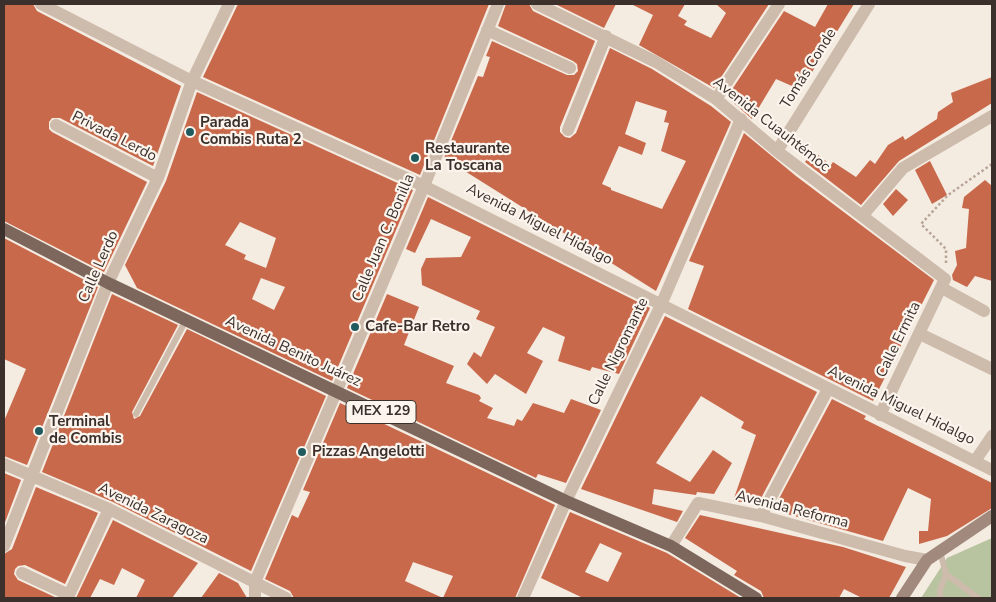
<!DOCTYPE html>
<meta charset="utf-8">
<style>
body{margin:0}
#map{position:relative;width:996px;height:602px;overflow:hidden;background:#f4ebe1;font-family:"Nunito Sans",sans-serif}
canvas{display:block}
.frame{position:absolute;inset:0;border:5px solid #3b302b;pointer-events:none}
</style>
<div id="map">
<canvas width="996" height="602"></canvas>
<div class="frame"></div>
</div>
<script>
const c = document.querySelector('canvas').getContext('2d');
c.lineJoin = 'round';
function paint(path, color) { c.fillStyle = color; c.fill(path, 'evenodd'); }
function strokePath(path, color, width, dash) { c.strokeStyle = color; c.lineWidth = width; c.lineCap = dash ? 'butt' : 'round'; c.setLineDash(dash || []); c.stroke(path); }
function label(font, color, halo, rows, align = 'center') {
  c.font = font + ' "Nunito Sans",sans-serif'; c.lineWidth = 4.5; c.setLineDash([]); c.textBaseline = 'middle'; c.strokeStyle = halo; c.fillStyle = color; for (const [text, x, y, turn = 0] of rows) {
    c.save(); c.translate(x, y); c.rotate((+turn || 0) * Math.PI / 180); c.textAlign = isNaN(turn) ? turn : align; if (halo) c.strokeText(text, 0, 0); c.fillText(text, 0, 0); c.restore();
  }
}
paint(new Path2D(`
 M992,538V598H921L947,558Z`), '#b8c4a0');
paint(new Path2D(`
 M4,4H33L37,11L181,86L153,166L60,118H52L49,122V129L52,132L147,182L104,272L4,221Z
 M238,4H489L420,175L203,77Z
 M506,4H529L533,11L595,41L560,127V132L565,137L570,138L576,133L610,48L652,69L711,106L731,122L656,291L444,158L478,76L483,77L490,57L486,56L492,41L567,75H574L578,71L577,64L573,61L498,26ZM636,101L667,111L664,122L669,123L661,151L686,161L662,209L611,190V188L602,184L619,146L642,155L646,143L625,134Z
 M555,4H616L604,28Z
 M631,4H685L678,16L687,21L684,25L711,38L726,13L716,4H769L714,88L639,45L653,15Z
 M828,4H854L801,90L776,79L752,119L727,97L784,11L815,27Z
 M992,77V103L899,161L861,205L805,162L813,151L831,165L833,162L856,177L870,160L875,164L888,145L903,136L905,140L937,119L938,112L953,102L951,93Z
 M197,92L413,190L332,381L137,288L125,265L166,181ZM240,222L276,238L266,268L244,259L246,255L225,245ZM261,278L285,287L274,310L252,299Z
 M744,133L796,176L934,280L873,401L688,309L704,266L689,261Z
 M930,161L947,195L932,204L915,170Z
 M985,180L992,186V281L975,276L967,287L953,280L952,275L957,265L955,251L966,248L969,209L962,208L964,197Z
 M896,189L908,200L893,216L883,204Z
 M428,197L650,308L619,374L592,367L590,371L558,361L565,337L543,327L527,353L543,361L526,394L495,374L487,384L467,364L474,352L481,357L495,327L476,319L480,311L422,285L421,269L426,258L461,257L471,237L431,219L415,253L406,249Z
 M4,238L98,287L27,465L4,456V421L26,369L4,359Z
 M112,294L178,325L132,412L134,419L140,416L187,329L326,396L251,571L113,502L42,472Z
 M387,294L419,307L404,345L454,366L446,383L479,395L481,398L479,401L493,408L487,418L514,426L517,419L522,421L533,403L564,413L571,399L601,410L566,483L538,474L536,478L347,388Z
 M665,316L817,392L758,504L733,501L756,435L741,428L744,422L701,396L656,463L690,482L713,450L732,463L714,494L697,492L696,495L654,489L652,504L683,511L677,522L581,489Z
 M832,399L866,416L864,419L992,483V508L947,536L919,544V531H928L931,499L908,488L883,541L773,510Z
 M340,403L555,505L515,598H294L290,591L265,579L292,515L298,518L310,492L303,490ZM413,562L453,576L443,598L405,581Z
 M4,473L21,480L4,525Z
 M36,487L98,513L65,584L25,565L18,566L15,569L14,574L18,580L57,598H4V554L12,549Z
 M570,512L667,553L741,598H583L541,578ZM600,543L622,553L608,582L585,572Z
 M700,515L843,547L906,567L889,598H862L844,589L839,598H764L761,591L734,575L737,571L685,538Z
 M113,520L198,563L172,598H136L145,580L122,568L114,585L100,579L90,598H76Z
 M219,573L238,583L247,598H201Z`), '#c8694b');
strokePath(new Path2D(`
 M946,263V249L921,224L948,195L992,164`), '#b9a596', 2.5, [2.5, 2.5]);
strokePath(new Path2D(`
 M136,414L186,320
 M940,551L946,574
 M940,598V590L946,574L978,598`), '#cdbbac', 6);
strokePath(new Path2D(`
 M41,4L192,81L424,186L992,470
 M537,4L656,62L716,99L777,151L945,279L880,415
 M487,30L570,68
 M716,99L779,4
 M56,125L158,178
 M568,130L606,36
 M777,151L869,4
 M862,216L903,168L992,116
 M942,288L984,311
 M920,334L992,369
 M975,461L992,436
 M4,464L109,509L286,598
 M761,516L828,389
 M4,546L108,283L158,178L192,81L229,4
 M671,546L698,503L761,516L905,556L927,560
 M22,573L69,595L109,509
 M255,598V582L424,186L498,4
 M523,598L566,501L661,305L741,119`), '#cdbbac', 12);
strokePath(new Path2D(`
 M902,598L927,560L992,516`), '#a18a7d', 12);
strokePath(new Path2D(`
 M4,229L108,283L566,501L671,546L756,598`), '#7d675c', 12);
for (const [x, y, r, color] of [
 [190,132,5,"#1f5a5e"],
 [415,158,5,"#1f5a5e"],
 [355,327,5,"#1f5a5e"],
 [39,431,5,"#1f5a5e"],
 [302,452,5,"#1f5a5e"]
]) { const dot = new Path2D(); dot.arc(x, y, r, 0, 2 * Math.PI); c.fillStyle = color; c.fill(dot); strokePath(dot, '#fbf5ee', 2); }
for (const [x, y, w] of [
 [381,412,70]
]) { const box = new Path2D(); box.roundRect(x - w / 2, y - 11.5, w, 23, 4); c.fillStyle = '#fbf5ee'; c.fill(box); strokePath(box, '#3b302b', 1); }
label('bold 14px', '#3b302b', null, [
 ["MEX 129",381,412]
]);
label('15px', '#3b302b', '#fbf5ee', [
 ["Tomás Conde",809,69,-58],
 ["Avenida Cuauhtémoc",771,125,38],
 ["Privada Lerdo",114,137,27],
 ["Avenida Miguel Hidalgo",539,225,27],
 ["Calle Juan C. Bonilla",384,238,-67],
 ["Calle Lerdo",99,267,-66],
 ["Calle Ermita",899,340,-64],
 ["Avenida Benito Juárez",293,352,25],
 ["Calle Nigromante",619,352,-64],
 ["Avenida Miguel Hidalgo",901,406,26],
 ["Avenida Reforma",792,510,14],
 ["Avenida Zaragoza",153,514,26]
]);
label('bold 15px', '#3b302b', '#fbf5ee', [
 ["Parada",200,123],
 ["Combis Ruta 2",200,140],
 ["Restaurante",425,149],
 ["La Toscana",425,166],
 ["Cafe-Bar Retro",365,327],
 ["Terminal",49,422],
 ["de Combis",49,439],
 ["Pizzas Angelotti",312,452]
], 'left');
</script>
